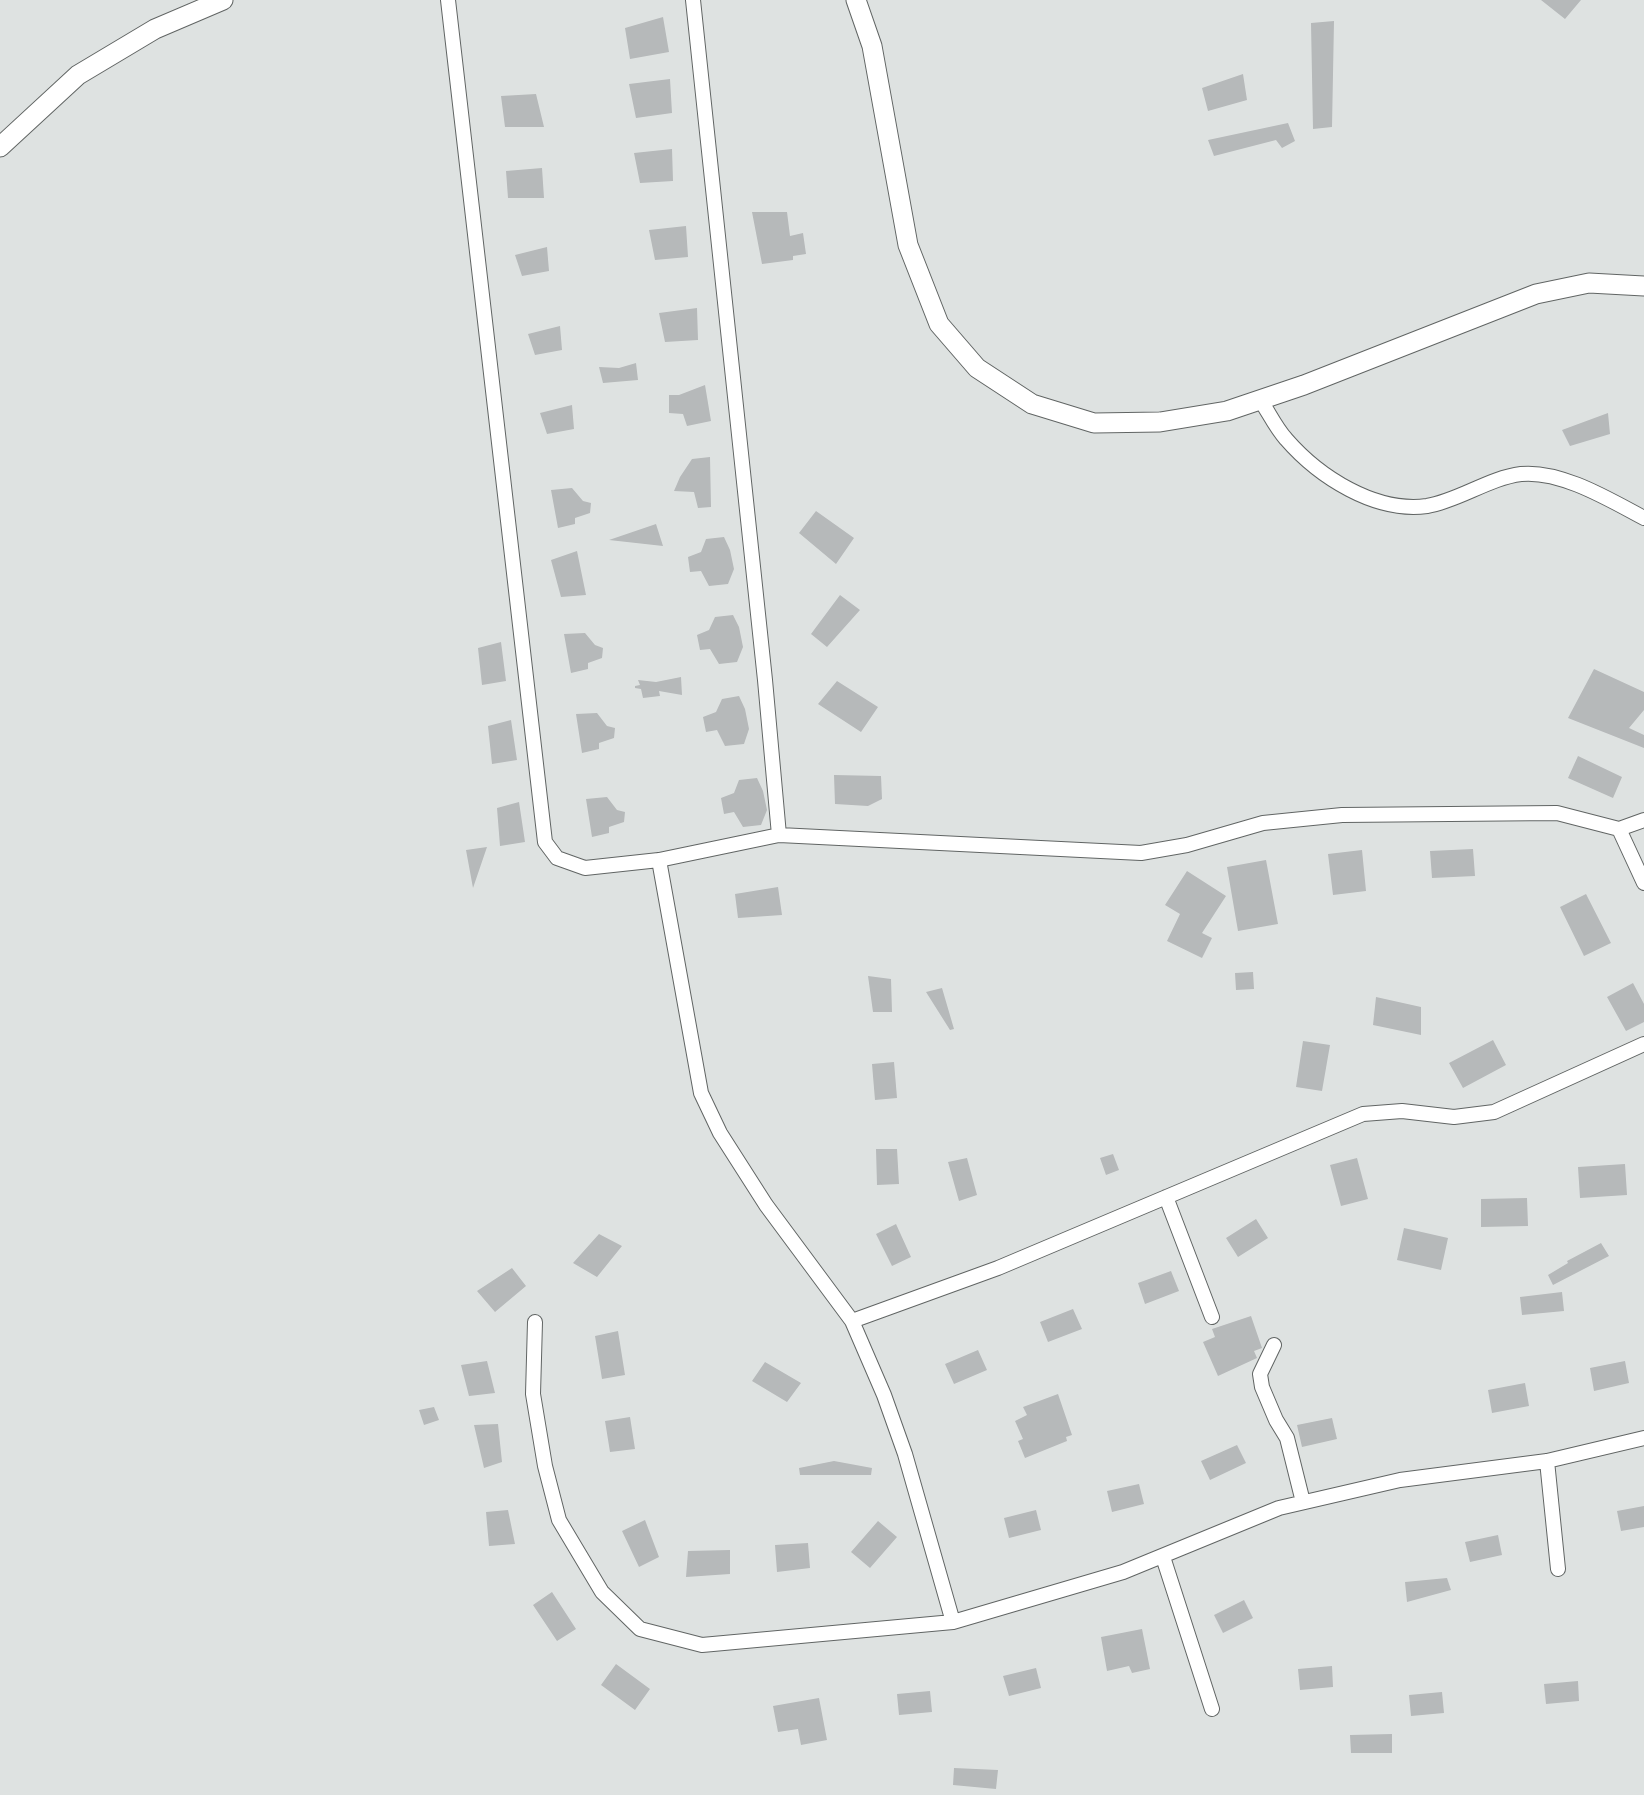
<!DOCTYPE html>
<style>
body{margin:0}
canvas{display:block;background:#dee2e1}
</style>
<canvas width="1644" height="1795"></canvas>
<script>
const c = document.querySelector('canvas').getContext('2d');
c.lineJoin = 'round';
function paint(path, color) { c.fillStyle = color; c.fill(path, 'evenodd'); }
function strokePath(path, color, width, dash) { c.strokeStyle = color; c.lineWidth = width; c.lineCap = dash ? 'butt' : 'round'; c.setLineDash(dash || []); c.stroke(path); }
paint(new Path2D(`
 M1541,0H1581L1565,19Z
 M663,17L669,52L630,59L625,28Z
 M1334,21L1332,127L1313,129L1311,23Z
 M1243,74L1247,100L1208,111L1202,88Z
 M670,79L672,113L636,118L629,84Z
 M536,94L544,127H505L501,96Z
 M1288,123L1295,141L1282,148L1276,140L1214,156L1208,140Z
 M672,149L673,181L640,183L634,153Z
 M542,168L544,198H508L506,171Z
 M752,212H787L790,236L803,233L806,254L793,256V260L762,264Z
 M686,226L688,257L655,260L649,230Z
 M547,247L549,271L522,276L515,255Z
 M697,308L698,340L665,342L659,313Z
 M560,326L562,350L535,355L528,334Z
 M636,363L638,380L603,383L599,367L619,368Z
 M705,385L711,421L687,426L683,414L669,413V395H679Z
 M572,405L574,429L547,434L540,413Z
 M1608,413L1610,434L1570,446L1562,430Z
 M710,457L711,507L698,508L694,492L674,491L680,477L692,459Z
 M572,488L583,501L591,503L590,513L575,518V524L558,528L551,490Z
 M816,511L854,538L836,564L799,533Z
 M656,524L663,546L609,540Z
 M724,537L730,550L734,569L728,584L709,586L701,571L690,572L688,557L701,552L706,539Z
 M577,551L586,595L561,597L551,560Z
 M840,595L860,610L827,647L811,634Z
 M733,615L739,627L743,647L737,662L719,664L710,649L700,650L697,635L709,630L715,617Z
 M585,633L595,645L603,648L602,658L588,663V669L571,673L564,634Z
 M501,642L506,681L482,685L478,648Z
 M1594,669L1644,692V710L1629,728L1644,735V748L1568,718Z
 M681,677L682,695L659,691L660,696L643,698L641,689L635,688V686L640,685L638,680L656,682Z
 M837,681L878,707L861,732L818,704Z
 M739,696L745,709L749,729L744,744L725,746L717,730L706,732L703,717L716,712L722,699Z
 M597,713L607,726L615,728L614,738L599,743V749L582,753L576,714Z
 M511,720L517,760L492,764L488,726Z
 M1578,756L1622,777L1613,798L1568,778Z
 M834,775L881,776L882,799L868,806L835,804Z
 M757,778L763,791L767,810L761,825L743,827L734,812L724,814L721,798L734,793L739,780Z
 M607,797L617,810L625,812L624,822L609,827V833L592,837L586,799Z
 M519,802L525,842L500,846L497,808Z
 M487,847L473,888L466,850Z
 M1473,849L1475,876L1432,878L1430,851Z
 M1362,850L1366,891L1333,895L1328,854Z
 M1266,860L1278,924L1238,931L1227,867Z
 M1187,871L1226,896L1202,933L1212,938L1202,958L1167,941L1180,914L1165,905Z
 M778,887L782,915L738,918L735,894Z
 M1586,894L1611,943L1584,956L1560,907Z
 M1253,972L1254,989L1236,990L1235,973Z
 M868,976L891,979L892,1012H873Z
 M1633,983L1644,1004V1022L1626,1031L1607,997Z
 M942,988L954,1029L950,1030L926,992Z
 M1376,997L1421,1007V1035L1373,1025Z
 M1493,1040L1506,1065L1463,1088L1449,1063Z
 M1303,1041L1330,1045L1322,1091L1296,1087Z
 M894,1062L897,1098L875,1100L872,1064Z
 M876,1149H897L899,1184L877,1185Z
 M1113,1154L1119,1170L1106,1175L1100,1158Z
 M967,1158L977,1195L959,1201L948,1162Z
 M1357,1158L1368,1199L1341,1206L1330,1165Z
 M1625,1164L1627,1195L1580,1198L1578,1167Z
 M1527,1198L1528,1226L1481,1227V1199Z
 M1256,1219L1268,1238L1238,1257L1226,1238Z
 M896,1224L911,1257L892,1266L876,1234Z
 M1404,1228L1448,1238L1441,1270L1397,1260Z
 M599,1234L622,1246L597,1277L573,1263Z
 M1601,1243L1609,1256L1553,1285L1548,1275L1568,1263L1567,1261Z
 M512,1268L526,1286L495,1312L477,1291Z
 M1171,1271L1179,1291L1145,1304L1138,1283Z
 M1562,1292L1564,1311L1522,1315L1520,1297Z
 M1073,1309L1082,1329L1048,1342L1040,1322Z
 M1251,1316L1262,1348L1254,1351L1257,1358L1218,1376L1203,1342L1215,1337L1212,1329Z
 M618,1331L625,1375L602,1379L595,1336Z
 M978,1350L987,1370L954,1384L945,1364Z
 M487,1361L495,1393L469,1396L461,1365Z
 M1625,1361L1629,1383L1594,1391L1590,1368Z
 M765,1362L801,1383L787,1402L752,1381Z
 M1525,1383L1529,1406L1492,1413L1488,1390Z
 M1058,1394L1072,1435L1066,1437L1067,1441L1025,1458L1018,1441L1023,1439L1015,1421L1027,1415L1023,1407Z
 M434,1407L439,1420L424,1425L419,1410Z
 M630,1417L635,1449L610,1452L605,1421Z
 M1332,1418L1337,1439L1302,1447L1297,1425Z
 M498,1424L502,1462L484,1468L474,1425Z
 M1237,1445L1246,1463L1210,1480L1201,1461Z
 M834,1461L872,1468L871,1475H800L799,1468Z
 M1139,1484L1144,1504L1112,1512L1107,1491Z
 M1644,1506V1527L1621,1531L1617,1511Z
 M508,1510L515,1544L489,1546L486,1512Z
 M1036,1510L1041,1530L1009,1538L1004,1518Z
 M645,1520L659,1557L639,1567L622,1531Z
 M878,1521L897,1537L870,1568L851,1552Z
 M1498,1535L1502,1555L1470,1562L1465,1542Z
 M808,1543L810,1568L777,1572L775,1545Z
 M730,1550V1574L686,1577L688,1551Z
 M1447,1578L1451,1590L1407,1602L1405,1582Z
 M552,1592L576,1629L557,1641L533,1605Z
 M1244,1600L1253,1618L1223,1633L1214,1615Z
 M1142,1629L1150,1669L1132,1673L1129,1666L1107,1671L1101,1637Z
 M616,1664L650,1689L635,1710L601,1685Z
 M1332,1666L1333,1687L1300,1690L1298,1669Z
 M1036,1668L1041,1688L1009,1696L1003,1676Z
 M1578,1681L1579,1701L1546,1704L1544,1684Z
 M930,1691L932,1712L899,1715L897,1694Z
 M1442,1692L1444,1713L1411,1716L1409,1695Z
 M819,1698L827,1740L801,1745L798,1729L778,1732L773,1706Z
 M1392,1734V1753H1351L1350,1735Z
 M954,1768L998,1770L996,1789L953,1785Z`), '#b6b9ba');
const street = new Path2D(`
 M448,0L545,842L557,858L585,868L659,860L779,835L765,680L693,0
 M1261,401C1269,413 1276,428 1286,439C1319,477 1375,513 1427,506C1458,501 1489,478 1521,474C1561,470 1610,500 1644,518
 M1619,829L1644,883
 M779,835L1141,853L1187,845L1263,823L1342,815L1557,813L1619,829L1644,820
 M659,860L701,1093L720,1133L766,1205L852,1321L884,1395L905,1454L953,1622
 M1166,1197L1212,1317
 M852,1321L998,1268L1363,1114L1402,1111L1454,1117L1494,1112L1644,1044
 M535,1322L533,1394L545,1466L559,1520L602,1592L640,1629L702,1645L953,1622L1123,1572L1279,1508L1400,1480L1547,1461L1644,1438
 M1274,1345L1260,1374L1262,1387L1276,1420L1287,1438L1303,1502
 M1547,1461L1558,1569
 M1163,1557L1212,1709`);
const secondary = new Path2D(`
 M856,0L872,46L908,245L939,324L977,368L1032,404L1094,423L1160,422L1227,411L1304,385L1536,294L1589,283L1644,286
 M0,147L78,75L155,29L223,0`);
strokePath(street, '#616564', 16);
strokePath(secondary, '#616564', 21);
strokePath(street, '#fff', 14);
strokePath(secondary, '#fff', 19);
</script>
